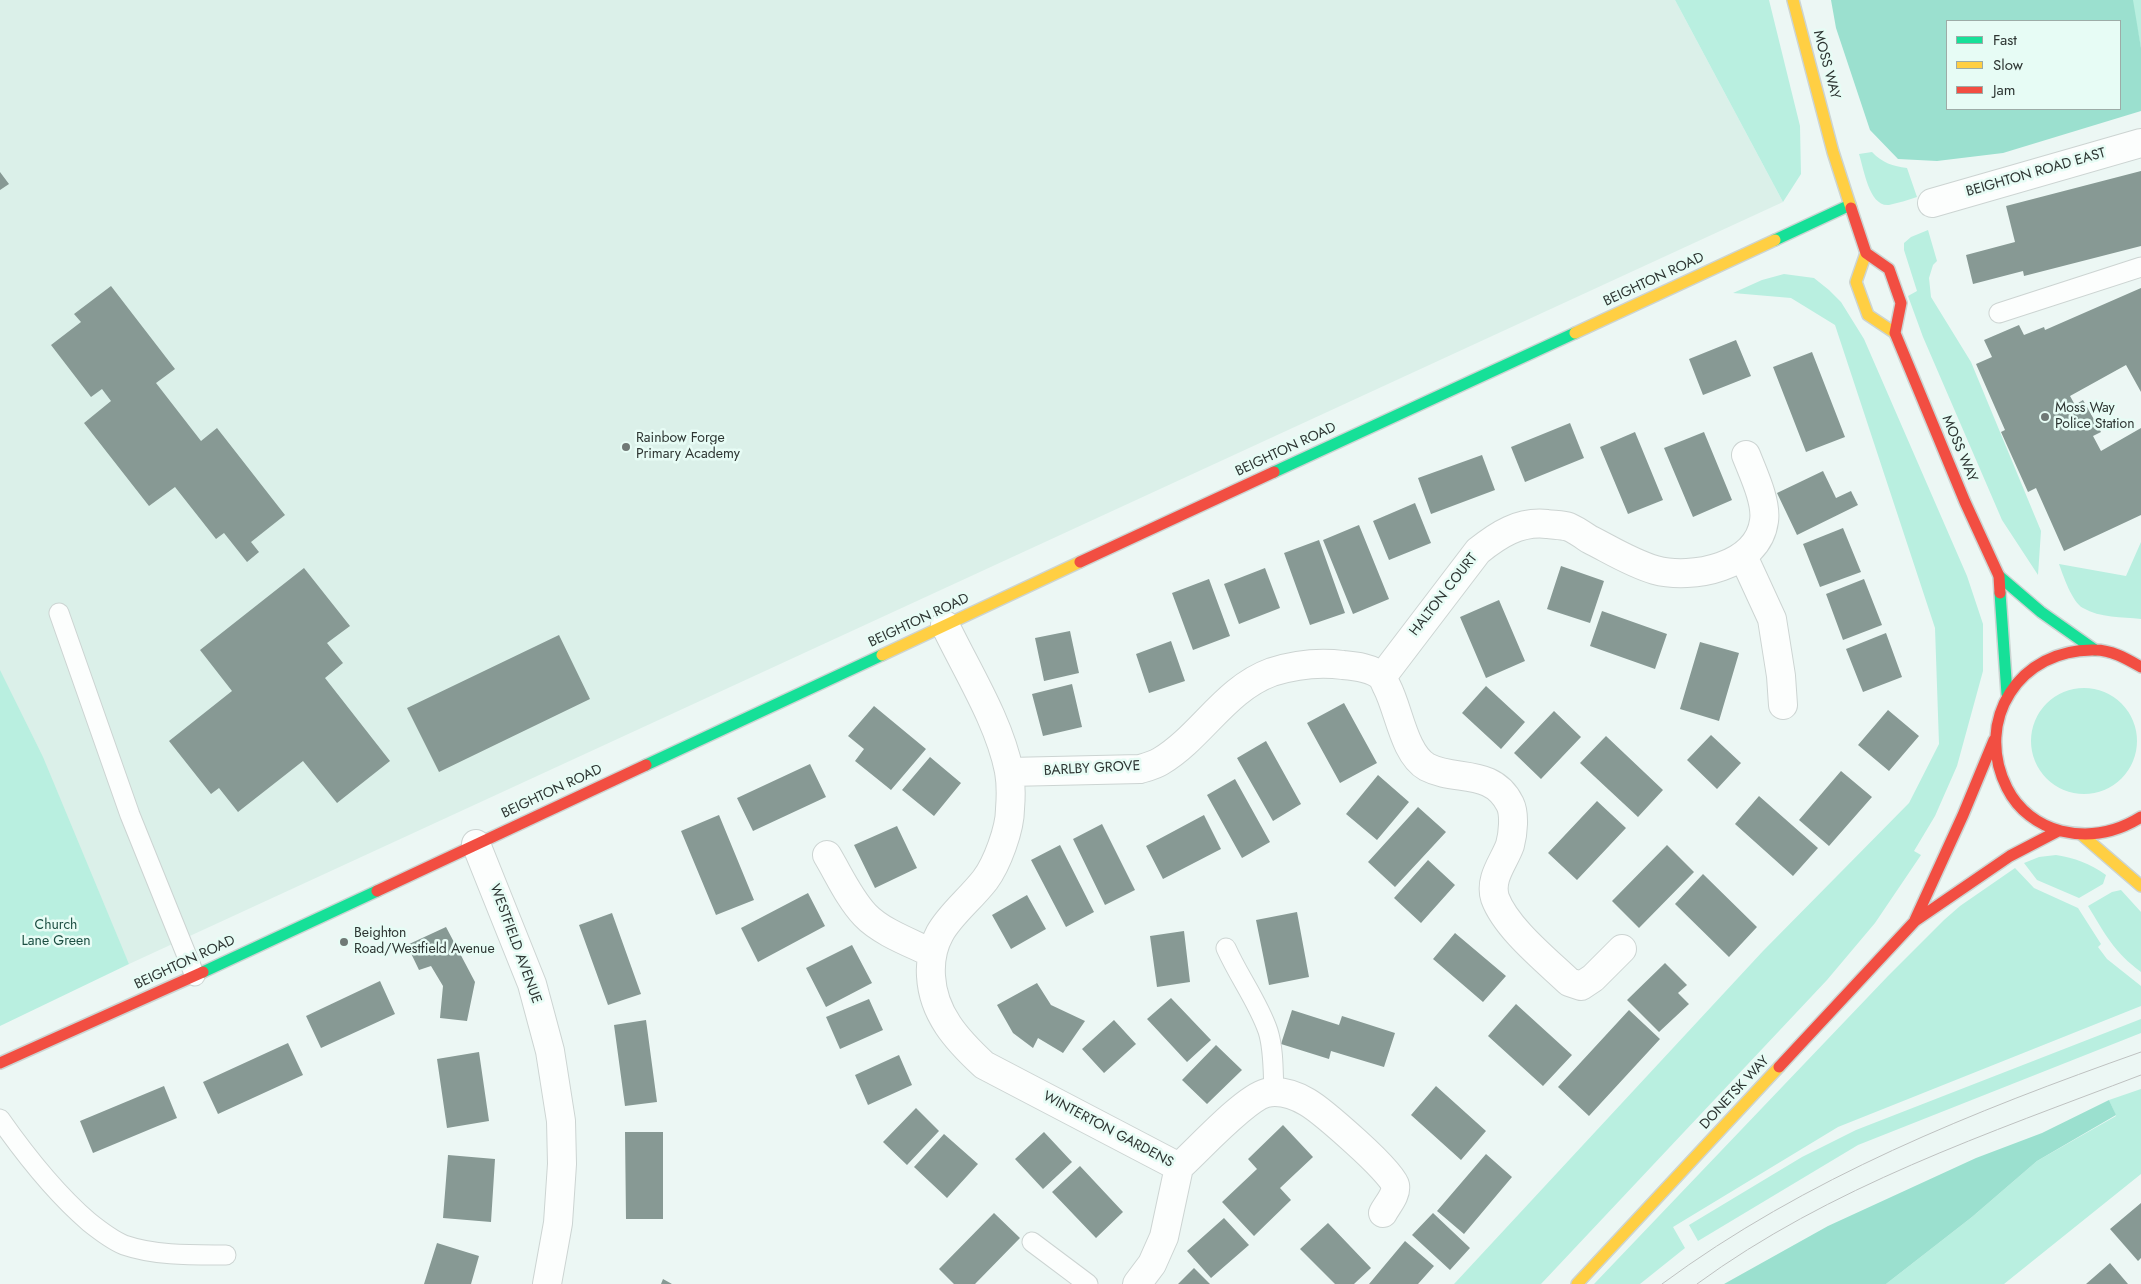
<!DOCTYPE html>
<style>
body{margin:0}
#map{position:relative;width:2141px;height:1284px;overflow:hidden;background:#ecf7f4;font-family:Jost,sans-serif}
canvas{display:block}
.legend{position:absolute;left:1946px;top:20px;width:175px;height:90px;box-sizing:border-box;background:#e7fcf5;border:1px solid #9daca7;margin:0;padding:6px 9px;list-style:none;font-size:15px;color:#2d3532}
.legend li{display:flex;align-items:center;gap:10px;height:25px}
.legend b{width:25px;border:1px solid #9daca7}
</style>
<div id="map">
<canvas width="2141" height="1284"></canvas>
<ul class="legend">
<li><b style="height:6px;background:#16e098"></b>Fast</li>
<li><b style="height:6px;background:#ffcf43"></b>Slow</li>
<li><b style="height:6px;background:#f24e42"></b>Jam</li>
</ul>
</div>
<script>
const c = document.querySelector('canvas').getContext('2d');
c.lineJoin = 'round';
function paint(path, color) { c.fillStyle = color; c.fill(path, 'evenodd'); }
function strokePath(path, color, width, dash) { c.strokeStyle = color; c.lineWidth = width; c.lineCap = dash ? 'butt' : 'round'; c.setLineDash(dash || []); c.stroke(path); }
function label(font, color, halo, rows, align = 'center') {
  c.font = font + ' Jost,sans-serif'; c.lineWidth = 5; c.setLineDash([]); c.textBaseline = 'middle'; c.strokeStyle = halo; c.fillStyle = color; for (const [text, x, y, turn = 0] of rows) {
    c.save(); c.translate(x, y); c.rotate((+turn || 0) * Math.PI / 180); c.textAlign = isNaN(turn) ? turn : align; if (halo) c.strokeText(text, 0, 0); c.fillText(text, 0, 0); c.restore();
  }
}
paint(new Path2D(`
 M0,0H1675L1783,202L129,964L0,692Z`), '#dbf0e9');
paint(new Path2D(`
 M1675,0H1769L1800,126L1801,174L1783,202Z
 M2132,0H2141V49Z
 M1872,152C1882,163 1893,166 1907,168L1917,197C1908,200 1898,203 1889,205C1869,207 1864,169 1859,154Z
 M1928,230L1937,261L1933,265L1929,278L1931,297L1971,362L2041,531L2038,575L2002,520L1923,337L1908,296L1917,291L1904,250V243L1911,237Z
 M1784,274L1814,278L1829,290L1841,302L1864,339L1967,576L1983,624V671L1957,766L1935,816L1914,851L1921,855L1875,923L1827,980L1541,1284H1454L1763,951L1909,803L1939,744L1935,628L1835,325L1791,298L1733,293L1762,280Z
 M2141,542V619C2122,617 2100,618 2083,608C2072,602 2063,575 2059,564L2126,576Z
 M0,670L43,757L129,964L0,1026Z
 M2031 741a53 53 0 1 1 106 0a53 53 0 1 1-106 0Z
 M2056,855C2075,858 2089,863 2106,875L2103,884L2079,898L2037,880L2024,863L2039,857Z
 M2015,868L2034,888L2078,908L2101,944L2098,947L2107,959L2141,986V1006L1838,1127L1673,1227L1685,1248L1640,1284H1594L1888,976L1944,920L1960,906Z
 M2121,890L2141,912V972C2114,952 2105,934 2088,906L2112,892Z
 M2141,1019V1033L1858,1145L1698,1241L1689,1225L1802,1157L1856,1130Z
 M2141,1089V1174L2004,1284H1886L1972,1217L2037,1161L2116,1116L2109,1100Z`), '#b9efe0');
paint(new Path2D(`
 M1831,0H2133L2141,48V111L2003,153L1937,161L1898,159L1870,130L1836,28ZM2120,21V109H1947V21Z
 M2109,1100L2116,1115L2037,1161L1972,1217L1886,1284H1724L1828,1226L1976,1158L2042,1133Z`), '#9be0cf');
paint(new Path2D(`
 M2141,171V246L2024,276L2023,271L1973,284L1966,255L2015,242L2006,206Z
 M0,172L9,184L0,190Z
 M111,286L175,369L156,383L201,441L217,428L285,515L251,542L259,552L247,562L224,533L216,539L175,487L149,506L84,423L111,401L102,389L91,397L51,345L81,322L74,314Z
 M2141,288V392L2126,365L2070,396L2075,405L2083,400L2101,432L2093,436L2101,451L2141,428V515L2064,551L2036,488L2028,492L2001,432L2005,430L1976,364L1992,357L1984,340L2019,325L2024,335L2044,327L2045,330Z
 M1736,340L1751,376L1703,395L1689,359Z
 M1812,352L1845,437L1806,452L1773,367Z
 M1570,423L1584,458L1525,482L1511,447Z
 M1635,432L1663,500L1628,514L1600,447Z
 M1704,432L1732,500L1693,517L1664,448Z
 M1482,455L1495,490L1431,514L1418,478Z
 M1823,471L1836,498L1851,491L1858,505L1797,535L1777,493Z
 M1415,503L1431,543L1389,560L1373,521Z
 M1359,525L1389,599L1353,614L1323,540Z
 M1843,528L1861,572L1820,587L1803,544Z
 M1319,540L1345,613L1310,625L1284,553Z
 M1561,566L1604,581L1590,623L1547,609Z
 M304,568L350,626L327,643L343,663L325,678L390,761L337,803L303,761L238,812L219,788L211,794L169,741L232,691L200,650Z
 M1265,568L1280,608L1239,624L1224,584Z
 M1209,579L1230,636L1193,650L1172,593Z
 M1864,579L1882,625L1843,640L1826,594Z
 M1499,600L1525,661L1486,678L1460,617Z
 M1602,611L1667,634L1655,669L1590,646Z
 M1070,631L1079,673L1044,681L1035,638Z
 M1886,633L1902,677L1863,692L1846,649Z
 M559,635L590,699L439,772L407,708Z
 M1171,641L1185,681L1149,693L1136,654Z
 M1700,642L1739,653L1719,721L1680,709Z
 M1072,684L1082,727L1043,736L1032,694Z
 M1486,686L1525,722L1501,749L1462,713Z
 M1344,703L1377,763L1340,783L1307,723Z
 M874,706L926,749L891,790L855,761L864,749L848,736Z
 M1888,710L1919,736L1889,771L1858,745Z
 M1554,711L1581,737L1541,779L1514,753Z
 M1711,735L1741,763L1717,789L1687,760Z
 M1606,736L1663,790L1638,817L1580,763Z
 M1266,741L1301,804L1273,821L1237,758Z
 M930,757L961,783L934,816L902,790Z
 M810,764L826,797L753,831L737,798Z
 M1841,771L1872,797L1829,846L1799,820Z
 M1378,775L1409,802L1377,840L1346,814Z
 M1235,779L1270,842L1242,858L1207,795Z
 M1759,796L1818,848L1793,876L1735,824Z
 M1597,801L1626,828L1577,880L1548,853Z
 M1418,807L1446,832L1395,887L1368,862Z
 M719,815L754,900L716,915L681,831Z
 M1204,815L1221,849L1163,879L1146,846Z
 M1102,824L1135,890L1105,905L1073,839Z
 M897,826L917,868L875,888L854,845Z
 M1060,845L1094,912L1066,927L1031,860Z
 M1667,845L1694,872L1639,928L1612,901Z
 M1428,860L1455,885L1421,923L1394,898Z
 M1703,874L1757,927L1729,957L1675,904Z
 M808,893L825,926L758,962L741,928Z
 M1027,895L1046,929L1011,949L992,915Z
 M1297,912L1309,977L1269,985L1256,920Z
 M612,913L641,994L608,1005L579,925Z
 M446,927L475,982L467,1021L440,1018L443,986L431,966L419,970L407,945Z
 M1184,931L1190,982L1157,987L1150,936Z
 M1455,933L1506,976L1483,1002L1433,959Z
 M852,945L872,983L826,1007L806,968Z
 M1665,963L1687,985L1678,993L1689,1004L1659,1032L1627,1000Z
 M380,981L395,1014L321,1048L306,1016Z
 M1037,983L1051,1005L1085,1021L1063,1053L1038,1038L1033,1048L1013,1033L997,1005Z
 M1171,998L1211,1040L1187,1062L1147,1019Z
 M869,999L883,1030L840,1049L826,1017Z
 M1516,1004L1572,1055L1543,1086L1488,1036Z
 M1292,1010L1339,1025L1342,1016L1395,1033L1384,1067L1331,1051L1329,1059L1281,1044Z
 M1629,1010L1660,1039L1589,1116L1558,1087Z
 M646,1020L657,1102L625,1106L614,1025Z
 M1114,1020L1136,1044L1104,1073L1082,1049Z
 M288,1043L303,1075L218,1114L203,1082Z
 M1216,1045L1242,1070L1207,1104L1182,1080Z
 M479,1052L489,1121L447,1128L437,1059Z
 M899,1055L912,1085L868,1105L855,1075Z
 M164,1086L177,1118L93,1153L80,1121Z
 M1436,1086L1486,1131L1461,1160L1411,1115Z
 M916,1108L939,1131L907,1165L883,1142Z
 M1283,1125L1313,1157L1280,1188L1291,1200L1254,1236L1222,1202L1257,1169L1248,1159Z
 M625,1132H663V1219H626Z
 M1044,1132L1072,1162L1043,1189L1015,1159Z
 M944,1134L978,1164L947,1198L914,1167Z
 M1486,1154L1512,1177L1464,1234L1437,1211Z
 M448,1155L495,1159L491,1222L443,1218Z
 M1080,1166L1123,1212L1096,1238L1052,1192Z
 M2141,1203V1258L2138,1261L2110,1229Z
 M994,1213L1020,1238L975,1284H954L939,1269Z
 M1433,1213L1470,1248L1450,1270L1412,1235Z
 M1224,1218L1249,1245L1211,1278L1187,1251Z
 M1328,1223L1371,1268L1354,1284H1335L1300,1249Z
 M1405,1241L1434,1266L1418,1284H1369Z
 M437,1243L479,1256L471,1284H424Z
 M2110,1263L2128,1284H2086Z
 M1194,1268L1210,1284H1178Z
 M663,1279L672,1284H661Z`), '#879994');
const lane = new Path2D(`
 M1999,313L2141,267
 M59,613L130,815L195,976
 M1226,948C1239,977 1258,1002 1268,1031C1274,1050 1273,1074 1274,1093
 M0,1119C26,1156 54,1192 89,1222C99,1230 112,1240 124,1245C156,1256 192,1255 226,1255
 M1032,1242L1088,1284`);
const street = new Path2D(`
 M1932,203L2141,143
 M1743,556L1772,619L1781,676L1783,705
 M945,625C967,671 999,721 1009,771C1011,783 1011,797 1010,809C1010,829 997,864 985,880C959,913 928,928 931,976C933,1014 957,1040 984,1065L1179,1167C1198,1150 1244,1099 1266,1093C1280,1090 1295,1095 1307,1102C1321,1110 1393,1172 1395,1185C1397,1195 1387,1205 1383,1213
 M1382,677L1478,551C1498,535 1519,521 1547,524C1554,525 1563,525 1569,527C1576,530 1583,535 1589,539C1611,550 1631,563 1655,570C1692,580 1758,567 1764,521C1767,502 1753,473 1746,455
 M1009,772L1140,769C1147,767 1155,765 1161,761C1202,736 1225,689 1272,672C1294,665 1320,662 1343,665C1355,666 1373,668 1382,677C1384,680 1386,685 1387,687C1399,710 1404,754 1427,767C1456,782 1492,768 1510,804C1515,814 1513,834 1510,845C1504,862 1489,878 1495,898C1506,928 1546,960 1569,982L1581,986L1593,978L1622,949
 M476,844L532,984L550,1051L561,1121L562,1164L558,1223L547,1284
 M827,855C839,875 849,898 865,915C881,932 911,943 932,953
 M1137,1284L1152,1264L1164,1237L1179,1167`);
const fast = new Path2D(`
 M1775,240L1850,205
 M1274,472L1575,333
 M1999,576L2041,612L2095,650
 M2000,593L2007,694
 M646,765L882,655
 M203,972L377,891`);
const slow = new Path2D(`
 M1793,0L1833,152L1851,208
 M1866,253L1856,282L1868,315L1895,333
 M1575,333L1775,240
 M882,655L1080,562
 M2082,835L2141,886
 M1577,1284L1779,1067`);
const jam = new Path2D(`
 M1851,208L1866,253L1889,269L1901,303L1895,333L1965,502L1999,576L2000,593
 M1080,562L1274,472
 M2141,667C2127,659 2112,650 2095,650C2020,648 1973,720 2007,788C2018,810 2038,825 2061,831C2090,838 2117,832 2141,817
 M377,891L646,765
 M1915,920L1963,815L1994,740
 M0,1063L203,972
 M1779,1067L1915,921L2010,856L2058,831`);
strokePath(lane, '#ccd4d2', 21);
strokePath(street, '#ccd4d2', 30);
strokePath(fast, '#ccd4d2', 14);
strokePath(slow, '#ccd4d2', 14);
strokePath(jam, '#ccd4d2', 14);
strokePath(lane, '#fcfefd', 19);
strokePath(street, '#fcfefd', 28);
strokePath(fast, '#16e098', 11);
strokePath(slow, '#ffcf43', 11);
strokePath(jam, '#f24e42', 11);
strokePath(new Path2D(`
 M1662,1284C1805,1178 1974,1111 2141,1052
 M1697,1284C1829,1187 1989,1133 2141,1075`), '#bec1c0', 1);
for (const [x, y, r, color] of [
 [2045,417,5,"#707976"],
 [626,447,5,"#707976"],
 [344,942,5,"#707976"]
]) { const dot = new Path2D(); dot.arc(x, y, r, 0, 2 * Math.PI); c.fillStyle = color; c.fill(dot); strokePath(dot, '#e7fcf5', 2); }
label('14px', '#2d3532', '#e7fcf5', [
 ["MOSS WAY",1826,65,75],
 ["BEIGHTON ROAD EAST",2036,173,-16],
 ["BEIGHTON ROAD",1654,280,-25],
 ["MOSS WAY",1959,449,67],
 ["BEIGHTON ROAD",1286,450,-25],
 ["HALTON COURT",1444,595,-52],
 ["BEIGHTON ROAD",919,621,-25],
 ["BARLBY GROVE",1092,769,-3],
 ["BEIGHTON ROAD",552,792,-25],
 ["WESTFIELD AVENUE",515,944,70],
 ["BEIGHTON ROAD",185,963,-25],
 ["DONETSK WAY",1735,1093,-47],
 ["WINTERTON GARDENS",1108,1130,28]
]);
label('14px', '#2d3532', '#e7fcf5', [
 ["Moss Way",2055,409],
 ["Police Station",2055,425],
 ["Rainbow Forge",636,439],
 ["Primary Academy",636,455],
 ["Beighton",354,934],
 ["Road/Westfield Avenue",354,950]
], 'left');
label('14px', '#1c4e42', '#e7fcf5', [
 ["Church",56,926],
 ["Lane Green",56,942]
]);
</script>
